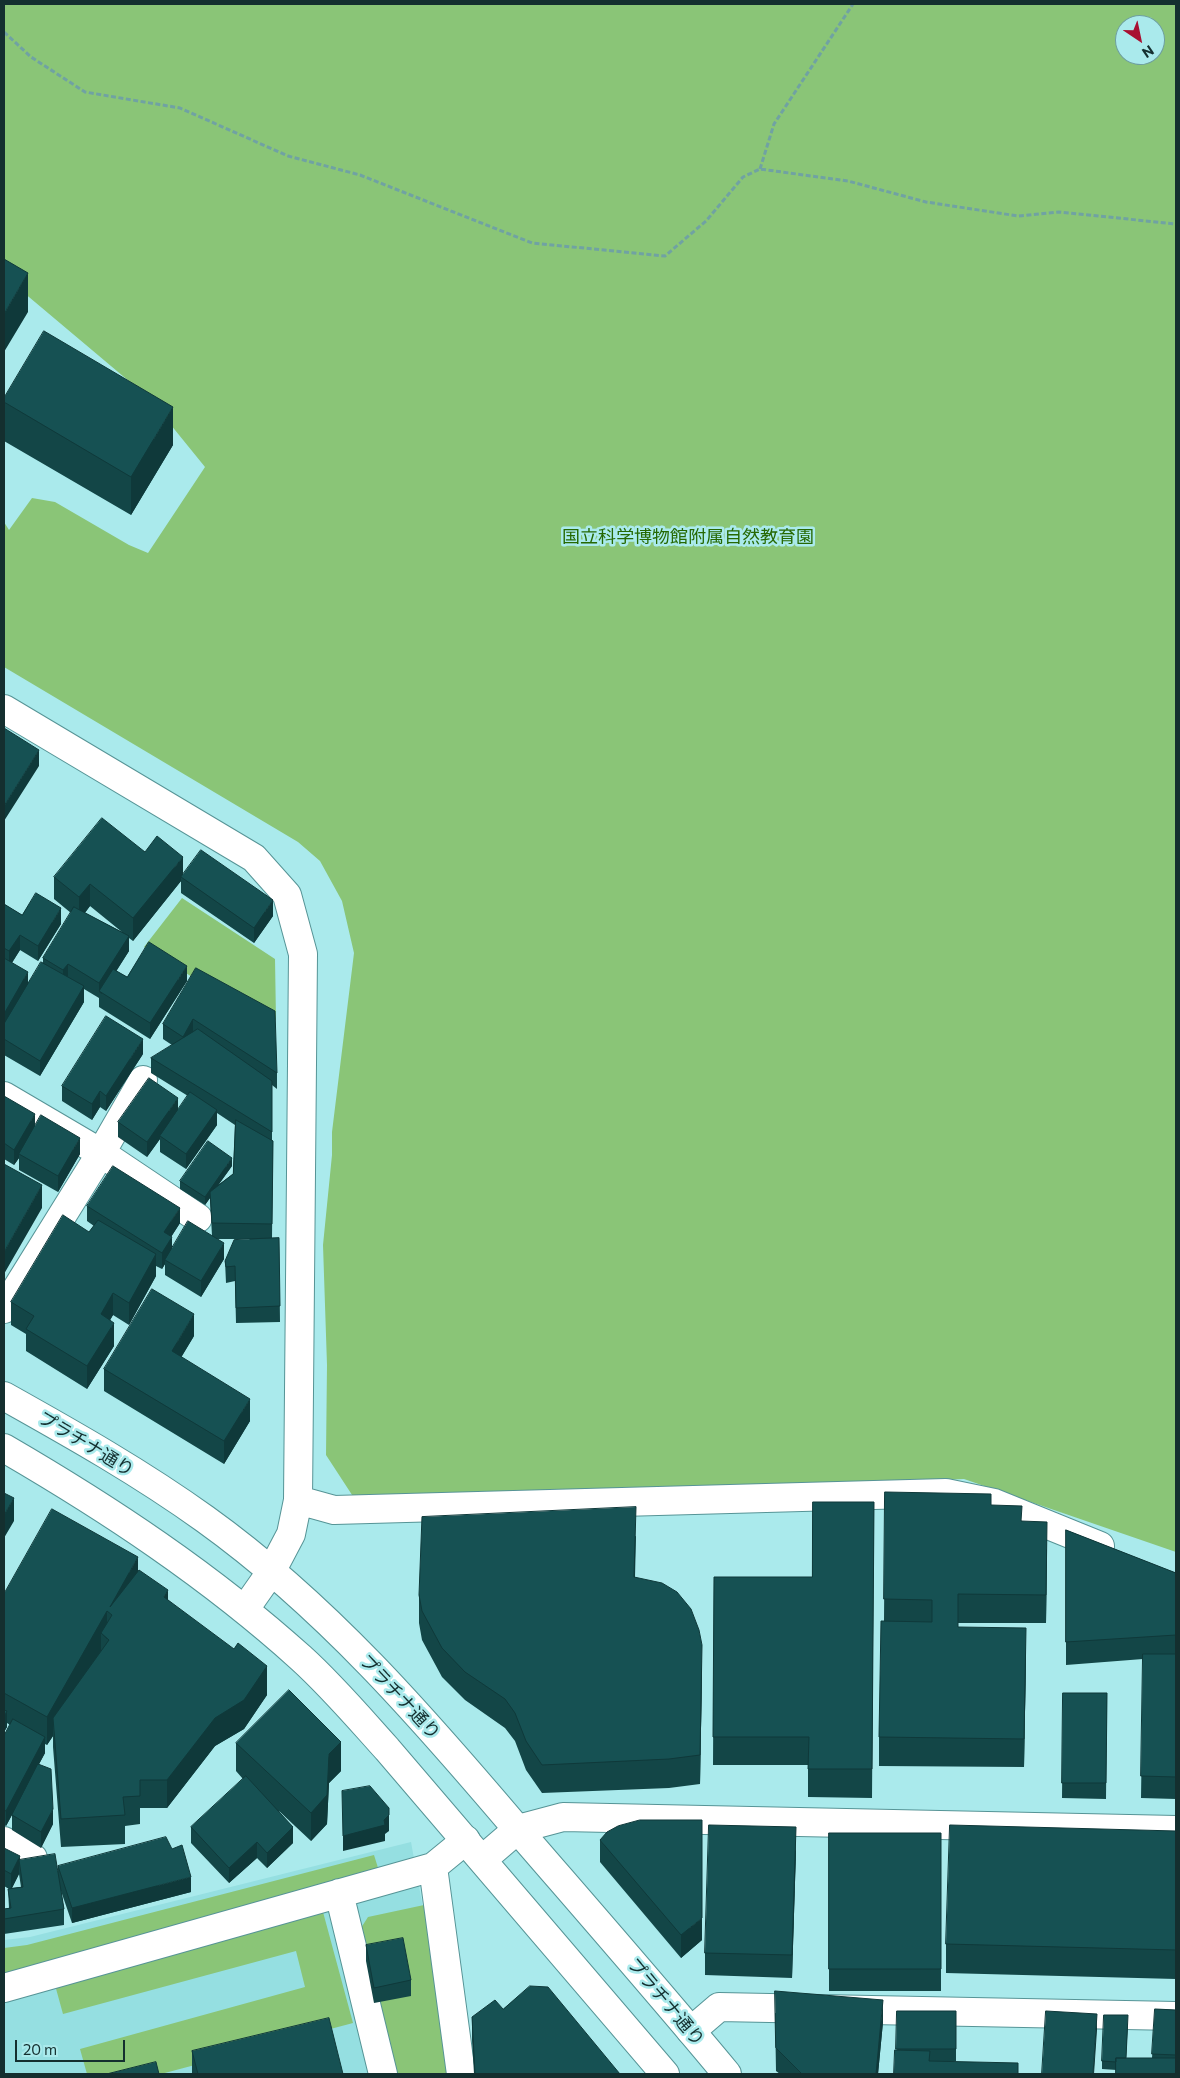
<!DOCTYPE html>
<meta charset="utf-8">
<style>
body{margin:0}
#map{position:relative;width:1180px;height:2078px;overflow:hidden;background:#aaeaec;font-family:Commissioner,sans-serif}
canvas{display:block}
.frame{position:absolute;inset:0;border:5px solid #142f2f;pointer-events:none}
.north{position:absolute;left:1115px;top:15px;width:50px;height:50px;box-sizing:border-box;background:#aaeaec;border:1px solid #6e9fa0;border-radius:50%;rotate:146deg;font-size:14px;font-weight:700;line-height:20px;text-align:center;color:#142f2f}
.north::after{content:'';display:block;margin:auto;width:18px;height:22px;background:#a81031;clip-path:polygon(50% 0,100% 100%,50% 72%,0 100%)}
.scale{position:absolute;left:15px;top:2040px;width:110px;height:22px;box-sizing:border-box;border:2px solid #142f2f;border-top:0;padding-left:6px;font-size:15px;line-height:18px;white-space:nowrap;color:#142f2f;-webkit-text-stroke:4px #aaeaec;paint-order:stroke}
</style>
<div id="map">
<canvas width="1180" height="2078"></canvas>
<div class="frame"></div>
<div class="north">N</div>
<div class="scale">20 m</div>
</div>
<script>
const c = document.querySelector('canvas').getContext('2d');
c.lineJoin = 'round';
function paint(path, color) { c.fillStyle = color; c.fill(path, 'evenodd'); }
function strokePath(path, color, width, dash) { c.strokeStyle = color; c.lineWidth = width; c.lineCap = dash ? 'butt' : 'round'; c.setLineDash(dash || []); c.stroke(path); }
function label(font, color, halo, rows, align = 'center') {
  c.font = font + ' Commissioner,"Noto Sans JP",sans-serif'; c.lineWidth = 5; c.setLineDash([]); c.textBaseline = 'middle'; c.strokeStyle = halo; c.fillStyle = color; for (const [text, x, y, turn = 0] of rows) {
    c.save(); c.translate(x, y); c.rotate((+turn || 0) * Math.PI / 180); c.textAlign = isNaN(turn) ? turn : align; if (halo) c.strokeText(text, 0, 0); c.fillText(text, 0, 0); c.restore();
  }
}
paint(new Path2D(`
 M411,1842L453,2074H4V1940L30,1937Z`), '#95dfe1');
paint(new Path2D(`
 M4,4H1176V1552L964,1479L356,1501L326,1455L327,1365L323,1245L332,1155V1132L354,953L342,901L320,861L298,842L4,667V522L9,530L32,498L55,502L129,545L148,553L205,467L149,398L4,276ZM1125,25H1155V55H1125Z
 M182,898L275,959L276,1020L226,998L144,947Z
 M374,1855L379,1871L4,1979V1948L27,1945Z
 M424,1905L453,2074H393L359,1931L368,1917Z
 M323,1912L353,2023L161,2074H87L80,2049L305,1987L296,1951L63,2014L55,1985Z`), '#8ac577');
const minor = new Path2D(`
 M4,709L254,858L287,895L303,954L298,1500L291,1534L271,1572L245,1609
 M143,1080L101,1153L198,1218
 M4,1096L101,1153L4,1309
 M298,1500L334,1510L946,1493L994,1503L1100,1546
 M4,1841L33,1858
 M483,1859L518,1829L563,1817L1176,1830
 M433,1867L461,2074
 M339,1893L383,2074
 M4,1988L433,1867L466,1840
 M691,2031L719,2007L1176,2016`);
const major = new Path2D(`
 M4,1396C72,1434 141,1473 205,1519C325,1605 423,1718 518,1830C588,1911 659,1992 727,2074
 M4,1448C109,1509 210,1576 301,1658C332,1686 359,1718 387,1749L665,2074`);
strokePath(minor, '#569496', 30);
strokePath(major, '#569496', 30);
strokePath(new Path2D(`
 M4,32L31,57L85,92L180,108L288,156L360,175L532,243L665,256L706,221L743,177L760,169L848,181L926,202L1018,216L1059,212L1176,224
 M760,169L774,124L853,4`), '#70a2a3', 3, [5, 2.5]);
strokePath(minor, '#fff', 28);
strokePath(major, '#fff', 28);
paint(new Path2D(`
 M4,402L173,445L131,515L4,441Z
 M145,852L183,875L273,916L254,943L181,893V881L133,941L129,938V951L116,971L127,977L187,981L150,1039L99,1007V998L84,989V1002L40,1076L4,1055V904L22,915L61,924L38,961L20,950L12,963L28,983L43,962V958L71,913L54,899V877ZM90,906L122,932L85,913Z
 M196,968L277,1073V1089L272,1085V1140L273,1141L272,1238H279L280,1322L236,1323L235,1281L226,1283L225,1261L250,1239H216L224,1259L201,1297L165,1275V1264L162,1269L156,1266V1276L129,1325L113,1315L110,1320L114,1346L87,1389L26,1351V1334L11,1325V1302L89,1232L94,1226L87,1221V1206L180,1223L171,1237L172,1248L212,1236L210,1198L205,1205L180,1189V1181L232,1166L218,1185L233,1174L235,1125L217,1113V1125L186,1169L160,1152V1139L147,1157L118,1137V1122L178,1110L188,1096L151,1073V1058L172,1045L163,1039V1024Z
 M143,1054L106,1111L100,1107L92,1120L62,1101V1086Z
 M4,1096L35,1126L80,1154L58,1192L19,1170V1158L14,1165L4,1159Z
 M194,1336L181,1357L250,1421L224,1464L104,1391V1369Z
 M885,1492L991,1505L1022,1521L1047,1550L1046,1623H958V1627L1026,1657L1024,1767L879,1766V1737L884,1621Z
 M874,1502L872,1798L808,1797V1765H713L714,1577H812Z
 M1066,1530L1176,1573V1799L1141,1798L1143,1659L1066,1665Z
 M636,1536L635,1577L702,1673L700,1784L669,1788L542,1793L526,1770L515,1741L505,1728L465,1700L442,1677L422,1640L419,1623V1595Z
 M138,1571L267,1695L244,1729L215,1746L167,1808H140V1824L125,1826V1844L61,1847L53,1747V1736L47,1745L45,1744V1753L39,1764L53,1824L41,1848L12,1830V1815L6,1826L4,1825V1736L10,1725L7,1723V1727L4,1732V1594Z
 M1063,1693H1107L1106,1799L1062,1798Z
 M236,1743L341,1771L329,1783L327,1824L311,1841L279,1811L293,1843L267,1868L257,1858L229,1883L191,1843V1827L243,1779L236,1771Z
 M1176,1831V1979L946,1973V1944Z
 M829,1833H941V1991H829Z
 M600,1840L702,1940L681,1958L600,1862Z
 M4,1848L20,1860L58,1871V1866L191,1892L72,1923L61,1891L64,1909V1925L4,1934V1909L9,1908L8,1889H9L4,1886ZM19,1874L21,1887L12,1888Z
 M796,1850L792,1978L705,1975V1953Z
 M366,1945L411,1980V1996L374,2003L366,1961Z
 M503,2009L620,2074H474L472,2040V2017Z
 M1155,2009L1176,2010V2074L1102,2069V2061L1128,2023L1126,2058H1152Z
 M956,2011V2061L894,2074L896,2050Z
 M775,2013L883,2022L878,2074H780L776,2071Z
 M192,2051L343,2074H192Z`), '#134647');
paint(new Path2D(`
 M28,273V312L4,352V314Z
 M173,407V445L131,515V477Z
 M39,750V766L4,821V806Z
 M183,857V878L181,877V881L133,941V918Z
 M90,884V906L79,920V897Z
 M273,900V916L254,943V928Z
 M61,908V924L38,961V946Z
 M20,935V950L9,967V951Z
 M129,936V951L102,994L99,992V983Z
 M68,964V979L63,986V970Z
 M187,966V981L150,1039V1023Z
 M28,972V988L4,1030V1014Z
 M84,986V1002L40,1076V1061Z
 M193,1019V1034L183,1053V1037Z
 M143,1039V1054L106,1111V1096Z
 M100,1091V1107L92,1120V1104Z
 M178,1098V1114L160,1136V1139L147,1157V1142Z
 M217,1110V1125L186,1169V1154Z
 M35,1114V1130L19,1154V1158L14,1165V1150Z
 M80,1138V1154L58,1192V1176Z
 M232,1158V1166L210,1197V1192V1198L205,1205V1197Z
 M42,1185V1208L4,1274V1252Z
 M180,1208V1223L164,1248V1232Z
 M172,1237V1253L165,1260V1264L162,1269V1253Z
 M224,1243V1259L201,1297V1281Z
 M156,1254V1276L129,1325V1303Z
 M113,1293V1315L101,1336V1314Z
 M194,1314V1336L172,1373V1351Z
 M114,1323V1346L87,1389V1366Z
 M250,1399V1421L224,1464V1441Z
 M14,1498V1521L4,1538V1515Z
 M1047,1522V1550L1046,1623V1595Z
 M138,1557V1586L112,1615L110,1607Z
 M168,1590V1619L164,1597Z
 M107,1611V1639L101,1633V1651L53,1718V1736L47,1745V1717Z
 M1026,1628V1657L1024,1767V1739Z
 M702,1645V1673L700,1784V1755Z
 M267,1666V1695L244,1729L215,1746L167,1808V1780L215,1718Z
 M7,1711V1727L4,1732V1717Z
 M45,1737V1753L6,1826V1811Z
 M341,1742V1771L329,1783L327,1824L311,1841V1813L329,1754Z
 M389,1808V1831L385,1834V1841L343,1851V1836L384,1820Z
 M53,1809V1824L41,1848V1832Z
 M293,1827V1843L267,1868V1853Z
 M796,1827V1850L792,1978V1955Z
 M257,1842V1858L229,1883V1868Z
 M20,1856V1867L19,1860V1874L11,1890V1874Z
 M191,1877V1892L72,1923V1908Z
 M702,1918V1940L681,1958V1935Z
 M883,2000V2022L878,2074H876Z
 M1097,2014V2030L1094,2074H1093Z`), '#0f393a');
const building = new Path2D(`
 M4,259L28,273L4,314Z
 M44,331L173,407L131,477L4,402V398Z
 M4,728L39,750L4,806Z
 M102,818L145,852L157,836L183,857L133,918L90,884L79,897L54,877Z
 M201,850L273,900L254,928L181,877Z
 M36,893L61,908L38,946L20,935L9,951L4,948V904L22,915Z
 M74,907L129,936L99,983L68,964L63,970L43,958Z
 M149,942L187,966L150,1023L99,991L113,969L127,977Z
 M4,958L28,972L4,1014Z
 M41,962L84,986L40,1061L4,1039V1024Z
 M196,968L275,1011L277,1073L193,1019L183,1037L163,1024Z
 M106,1016L143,1039L106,1096L100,1091L92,1104L62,1086Z
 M198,1029L272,1081V1132L151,1058Z
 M149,1078L178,1098L147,1142L118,1122Z
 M190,1092L217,1110L186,1154L160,1136Z
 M4,1096L35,1114L14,1150L4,1143Z
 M41,1115L80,1138L58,1176L19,1154Z
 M236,1120L273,1141L272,1224L212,1223L210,1192L233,1174Z
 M208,1141L232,1158L205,1197L180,1181Z
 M4,1164L42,1185L4,1252Z
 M113,1166L180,1208L164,1232L172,1237L162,1253L87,1206Z
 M63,1215L89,1232L98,1220L156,1254L129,1303L113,1293L101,1314L114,1323L87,1366L26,1329L34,1316L11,1302Z
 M188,1221L224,1243L201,1281L165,1260Z
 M279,1238L280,1306L236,1308L235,1266L226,1267L225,1261L234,1240Z
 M152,1289L194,1314L172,1351L250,1399L224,1441L104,1369Z
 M885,1492L991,1494V1505L1022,1506L1021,1521L1047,1522L1046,1595L958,1594V1627L1026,1628L1024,1739L879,1737L881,1621L932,1622V1600L884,1599Z
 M4,1493L14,1498L4,1515Z
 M813,1502H874L872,1769H808L809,1737H713L714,1577H812Z
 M636,1507L634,1577L662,1583L677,1592L691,1609L699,1630L702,1645L700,1755L669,1759L542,1765L526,1741L515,1713L505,1699L465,1672L442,1648L422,1611L419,1595L422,1517Z
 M52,1509L138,1557L110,1607L139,1570L168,1590L164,1597L234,1649L238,1643L267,1666L244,1700L215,1718L167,1780H140V1796L123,1797L125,1815L61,1819L53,1718L109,1640L101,1633L112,1615L107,1611L47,1717L4,1693V1594Z
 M1066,1530L1176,1573V1635L1066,1642Z
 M1143,1654H1176V1777L1141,1776Z
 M289,1690L341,1742L329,1754L327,1795L311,1813L236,1743Z
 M1063,1693H1107L1106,1783H1062Z
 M4,1710L7,1711L4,1717Z
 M13,1719L45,1737L6,1811L4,1810V1736Z
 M38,1764L51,1769L53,1809L41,1832L12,1815Z
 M246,1776L293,1827L267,1853L257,1842L229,1868L191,1827Z
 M370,1786L389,1808V1815L384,1820L385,1825L343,1836L342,1791Z
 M640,1820H702V1918L681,1935L600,1840L607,1832L618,1826Z
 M709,1825L796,1827L792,1955L705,1953Z
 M950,1825L1176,1831V1950L946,1944Z
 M829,1833H941V1969H829Z
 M166,1837L172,1849L182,1845L191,1877L72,1908L58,1866Z
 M4,1848L20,1856L11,1874L4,1870Z
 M55,1854L64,1909L4,1919V1909L11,1908L8,1889L23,1887L19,1860Z
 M403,1938L411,1980L374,1988L366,1945Z
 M530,1986L548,1987L620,2074H475L472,2017L495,2000L503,2009Z
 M775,1991L883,2000L876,2074H802L776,2048Z
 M1155,2009L1176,2010V2055L1152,2054Z
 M897,2011H956V2049H896Z
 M1046,2011L1097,2014L1093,2074H1042Z
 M1104,2015H1128L1126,2058H1116V2062L1102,2061Z
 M329,2018L343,2074H198L192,2051Z
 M895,2050L930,2051L929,2061L1018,2063V2074H894Z
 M1116,2058H1176V2074H1116Z
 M156,2062L159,2074H107Z`);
paint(building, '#165153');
strokePath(building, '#0f393a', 1);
label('18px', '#266802', '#aaeaec', [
 ["国立科学博物館附属自然教育園",688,537]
]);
label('18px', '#142f2f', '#aaeaec', [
 ["プラチナ通り",86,1444,31],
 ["プラチナ通り",400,1697,47],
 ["プラチナ通り",666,2002,50]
]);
</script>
